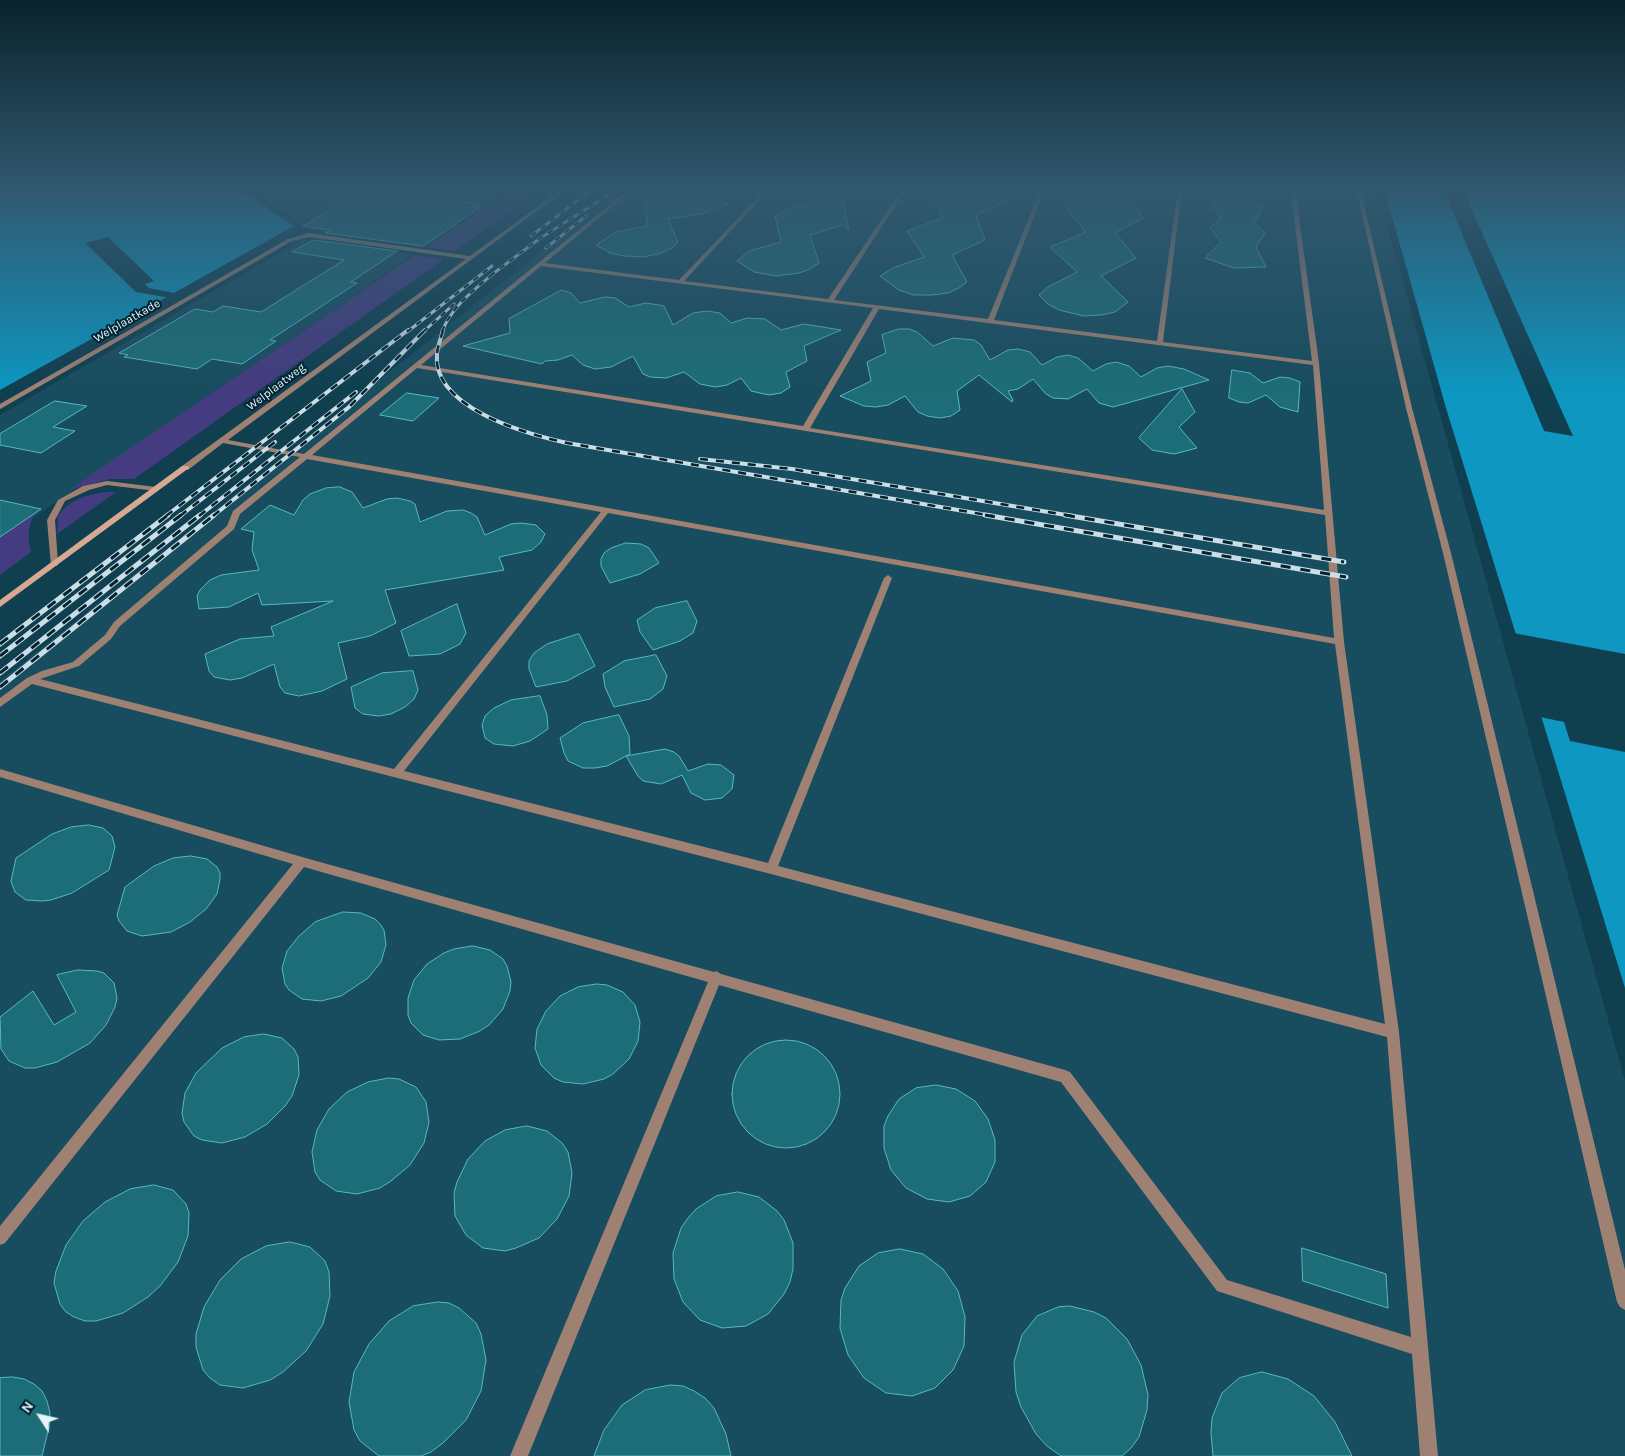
<!DOCTYPE html>
<style>
body{margin:0}
#map{position:relative;width:1625px;height:1456px;overflow:hidden;background:#103f50;font-family:Karla,sans-serif}
canvas{display:block}
.north{position:absolute;left:15px;top:1391px;width:50px;height:50px;-webkit-text-stroke:4px #002431;paint-order:stroke;rotate:305deg;font-size:14px;font-weight:700;line-height:20px;text-align:center;color:#e4f3fa}
.north::after{content:'';display:block;margin:auto;width:18px;height:22px;background:#e4f3fa;clip-path:polygon(50% 0,100% 100%,50% 72%,0 100%)}
</style>
<div id="map">
<canvas width="1625" height="1456"></canvas>
<div class="north">N</div>
</div>
<script>
const c = document.querySelector('canvas').getContext('2d');
c.lineJoin = 'round';
function paint(path, color) { c.fillStyle = color; c.fill(path, 'evenodd'); }
function strokePath(path, color, width, dash) { c.strokeStyle = color; c.lineWidth = width; c.lineCap = dash ? 'butt' : 'round'; c.setLineDash(dash || []); c.stroke(path); }
function label(font, color, halo, rows, align = 'center') {
  c.font = font + ' Karla,sans-serif'; c.lineWidth = 4; c.setLineDash([]); c.textBaseline = 'middle'; c.strokeStyle = halo; c.fillStyle = color; for (const [text, x, y, turn = 0] of rows) {
    c.save(); c.translate(x, y); c.rotate((+turn || 0) * Math.PI / 180); c.textAlign = isNaN(turn) ? turn : align; if (halo) c.strokeText(text, 0, 0); c.fillText(text, 0, 0); c.restore();
  }
}
paint(new Path2D(`
 M250,188H510L424,248L310,230Z
 M621,188H1377L1625,1081V1456H0V681Z
 M304,239L414,254L0,541V415Z`), '#184c5f');
paint(new Path2D(`
 M513,188H543L455,251L427,247Z
 M415,255L444,259L134,479H110L69,490Z
 M116,492L57,534L58,516C69,498 96,491 116,492Z
 M35,514C27,526 28,538 31,552L0,575V537Z`), '#453b80');
paint(new Path2D(`
 M0,188H238L294,226L0,390Z
 M1384,188H1625V988L1446,408Z`), '#0d97c1');
paint(new Path2D(`
 M1443,188H1462L1573,436L1544,431Z
 M108,237L154,281L145,284L149,288L179,294L171,298L136,292L85,243Z
 M1513,633L1625,654V752L1570,741L1564,722L1540,717Z`), '#103f50');
const building = new Path2D(`
 M345,188H427L414,196L480,204L474,208H479L423,246L325,233L332,230L303,226L344,202Z
 M644,188H654L658,195L690,192L729,203L701,214L668,219L678,242L672,248L659,254L642,257L624,256L610,253L596,245L616,232L647,226Z
 M808,188H840L849,231L843,225L810,235L819,263L808,270L799,273L776,276L754,272L737,261L749,251L781,242L775,216L787,209L819,200Z
 M944,188H984L1013,198L976,215L985,240L952,255L967,282L959,288L948,293L932,295H914L899,290L880,276L895,267L924,257L907,231L942,218L931,193Z
 M1086,188H1125L1143,218L1115,233L1136,258L1101,276L1128,302L1115,312L1101,315L1084,316L1059,310L1048,304L1039,295L1048,287L1077,272L1050,247L1086,232L1068,211Z
 M1209,197L1241,198L1263,206L1254,223L1265,233L1256,247L1266,267L1234,268L1205,258L1221,242L1210,228L1220,219Z
 M314,240L397,251L351,282L357,283L270,340L276,341L242,364L212,359L197,369L124,357L128,355L119,353L195,309L213,312L223,306L261,312L344,260L292,252Z
 M562,290L571,293L580,303L605,297L615,298L629,307L646,303L659,305L664,306L673,325L693,313L707,311L720,313L731,323L747,318L765,319L781,330L804,324L841,330L804,346L807,361L786,372L790,387L781,393L769,395L751,391L741,378L727,385L715,387L700,384L684,372L666,378L650,377L643,374L633,356L611,367L595,369L583,365L572,355L558,360L545,361L542,364L463,346L510,333L509,319Z
 M899,329H909L917,332L933,346L953,338L974,340L981,345L990,360L1008,350L1018,349L1030,352L1042,365L1057,357L1068,355L1078,358L1093,371L1106,364L1116,362L1129,366L1141,377L1157,368L1168,366L1184,369L1209,380L1113,407L1099,403L1087,389L1068,399L1053,398L1046,394L1033,379L1018,389L1008,391L1013,400L1012,402L979,375L957,391L960,410L951,416L940,418L927,416L918,412L905,396L888,405L876,407L864,406L840,396L871,381L867,362L886,353L882,335Z
 M1232,370L1250,373L1263,383L1280,377L1290,378L1300,382L1298,412L1280,407L1266,395L1248,403L1239,402L1229,398Z
 M1182,389L1195,412L1179,427L1197,448L1174,454L1152,450L1139,438Z
 M407,393L439,398L413,421L380,415Z
 M55,401L87,406L53,427L75,431L41,453L0,445V434Z
 M340,487L352,492L363,508L387,499L397,498L410,501L415,504L420,522L447,511L463,510L471,513L477,517L485,535L511,524L521,523L536,525L545,534L541,542L532,550L499,557L504,570L385,590L396,623L370,636L338,643L347,679L322,691L299,696L285,693L280,687L274,664L242,678L230,680L214,677L209,671L205,654L240,639L274,636L271,627L333,601L262,605L258,593L229,607L199,609L197,596L200,590L210,580L221,575L259,570L252,550L254,532L241,529L270,505L294,515L303,500L310,494L326,488Z
 M0,500L41,509L0,537Z
 M626,543L641,544L649,548L659,563L640,574L610,583L601,566V559L604,553L611,548Z
 M687,601L697,621L693,633L680,641L653,650L640,632L637,620L655,608Z
 M457,604L466,633L460,644L440,654L409,656L401,631Z
 M579,634L595,666L567,681L536,687L529,669V661L534,653L547,644Z
 M656,655L667,676L663,689L650,699L614,707L605,687L603,674L624,661Z
 M413,671L418,690L414,699L405,707L391,714L379,716L363,714L355,708L351,687L382,673Z
 M540,696L547,715L548,729L530,741L513,746L494,744L485,738L482,725L485,716L494,708L511,700Z
 M619,715L629,736L630,754L626,756L665,749L674,752L679,756L688,771L708,764L721,765L734,775L732,789L722,798L705,800L691,793L682,775L661,784L643,781L638,776L626,756L607,766L595,768H583L568,761L564,753L560,738L583,723Z
 M89,825L103,828L112,836L115,847L109,870L72,893L51,900L42,901L26,900L15,892L11,881L16,858L52,834L71,827Z
 M191,856L207,859L217,867L220,873V879L217,894L206,909L190,922L171,932L142,936L127,931L119,921L117,915L125,887L154,866L173,858Z
 M343,912L361,913L375,919L380,924L384,930L386,945L381,962L368,978L341,996L321,1001L302,999L289,990L285,984L282,968L287,951L299,936L315,922Z
 M473,946L490,950L503,959L507,966L511,982L510,991L503,1009L489,1025L480,1031L460,1039L439,1040L423,1035L411,1023L408,1015V998L414,980L427,964L444,953L454,949Z
 M78,970L97,971L104,973L114,983L117,998L115,1007L106,1025L90,1043L57,1062L35,1068H25L9,1061L1,1049L0,1017L33,991L54,1025L76,1012L57,975Z
 M597,984L607,985L623,992L635,1005L640,1022L638,1041L629,1059L613,1074L604,1079L583,1084L563,1082L554,1078L541,1065L535,1048L537,1029L546,1011L560,996L578,987Z
 M264,1034L282,1038L294,1049L298,1057L299,1075L292,1096L285,1106L267,1124L245,1137L222,1143L202,1140L194,1136L184,1122L182,1113L185,1093L196,1073L222,1048L244,1037Z
 M732 1094a54 54 0 1 1 108 0a54 54 0 1 1-108 0Z
 M389,1078L399,1079L416,1087L426,1102L429,1122L424,1143L410,1165L391,1181L380,1188L357,1194L336,1191L320,1180L315,1172L312,1152L317,1130L329,1109L347,1092L368,1082Z
 M936,1085L956,1089L975,1101L988,1119L995,1140V1162L986,1182L970,1196L949,1202L927,1199L906,1188L891,1170L884,1148V1126L888,1116L899,1099L916,1088Z
 M527,1126L547,1131L562,1143L568,1152L572,1173L569,1196L557,1219L539,1238L516,1248L505,1251L483,1248L466,1235L455,1216L454,1193L457,1182L468,1159L485,1141L505,1130Z
 M154,1185L173,1190L186,1204L189,1213L188,1236L178,1262L160,1286L148,1297L123,1313L96,1321H85L74,1317L66,1312L60,1304L54,1283L56,1271L66,1245L83,1221L105,1202L130,1189Z
 M738,1192L759,1197L777,1211L784,1220L793,1243V1269L790,1282L784,1294L768,1314L746,1326L722,1328L700,1320L683,1302L674,1279L673,1253L681,1228L688,1218L696,1209L716,1196Z
 M290,1242L310,1247L325,1261L329,1272L330,1296L323,1324L306,1351L283,1372L270,1380L243,1388L220,1385L210,1378L203,1370L196,1347V1334L204,1307L220,1280L241,1259L266,1246Z
 M1302,1248L1386,1274L1388,1308L1303,1281Z
 M900,1249L923,1254L943,1269L958,1291L965,1317L964,1346L953,1370L935,1388L912,1396L886,1393L864,1378L848,1355L840,1328L841,1300L845,1288L859,1266L878,1253Z
 M438,1302L449,1303L459,1308L476,1323L481,1334L486,1360L481,1391L466,1420L443,1443L431,1452L421,1456H379L360,1441L354,1430L349,1402L354,1372L369,1344L389,1321L413,1306Z
 M1070,1306L1094,1312L1106,1318L1127,1339L1141,1365L1148,1395L1147,1410L1139,1437L1131,1448L1122,1456H1061L1047,1446L1036,1434L1021,1407L1016,1392L1014,1362L1022,1335L1037,1316L1058,1307Z
 M1262,1372L1288,1379L1314,1396L1335,1422L1352,1456H1213L1211,1433L1212,1418L1222,1393L1239,1378Z
 M13,1377L24,1379L34,1384L42,1391L47,1401L50,1413L49,1427L42,1456H0V1378Z
 M671,1385L683,1386L694,1391L705,1398L714,1408L726,1434L731,1456H594L604,1430L622,1405L645,1390Z`);
paint(building, '#1c6d77');
strokePath(building, '#55b9c6', 1);
paint(new Path2D(`
 M563,188H568L228,440L304,454L630,188H635L545,263L679,280L767,188H771L684,281L828,299L903,188H907L834,300L988,319L1041,188H1045L994,320L1157,341L1178,188H1182L1163,342L1312,361L1291,194L1243,188L1291,191V188H1295L1319,363L1344,642L1399,1032L1438,1456H1420L1412,1354L1217,1291L1061,1082L719,985L528,1456H510L708,982L304,867L5,1243L0,1245V1226L293,864L0,777V769L302,857L714,972L716,971L721,974L1065,1070L1070,1072L1227,1280L1411,1337L1387,1037L771,874L32,684L0,707V698L27,678L42,671L73,662L105,635L114,622L227,526L233,511L300,457L223,443L188,470H182V466L466,259L309,237L292,241L2,408L0,409V404L288,239L309,233L470,256ZM541,266L873,308L803,426L421,365ZM879,309L1313,365L1324,510L810,428ZM417,368L1325,515L1334,638L312,455ZM307,459L601,512L394,769L40,679L79,666L111,639L120,626L234,529L240,514ZM608,513L1335,644L1385,1024L778,866L892,578L888,575L884,578L768,863L404,771Z
 M1356,188H1360L1412,408L1451,553L1625,1270V1310L1620,1307L1617,1302L1443,553L1406,408Z
 M107,481L156,487L160,489L156,491L107,485L89,490L65,501L55,520L58,564L57,566H51L47,520L58,500L83,486Z`), '#9f8173');
paint(new Path2D(`
 M182,466H188L189,468L0,607V600Z`), '#d8a992');
const railFar2 = new Path2D(`
 M531,236L594,188
 M546,248L586,216
 M490,276L539,239L619,188
 M407,332L492,266
 M423,332L454,304
 M442,332C451,307 475,289 494,273`);
const railFar1 = new Path2D(`
 M443,330C441,338 438,345 437,353C431,408 527,434 567,443L993,516
 M700,459L792,469L1072,516
 M166,516L408,330
 M180,516L275,442
 M199,516L356,392
 M213,516L349,407L425,330`);
const rail = new Path2D(`
 M985,515L1346,577
 M1065,515L1344,562
 M0,644L168,515
 M0,656L181,515
 M0,673L200,515
 M0,687L214,515`);
strokePath(railFar2, '#cbdee6', 3);
strokePath(railFar1, '#cbdee6', 4);
strokePath(rail, '#cbdee6', 5);
strokePath(railFar2, '#002431', 2, [6]);
strokePath(railFar1, '#002431', 2.5, [8]);
strokePath(rail, '#002431', 3, [10]);
const sky = c.createLinearGradient(0, 0, 0, 392);
sky.addColorStop(0, '#09232c');
sky.addColorStop(0.48, '#31586f');
sky.addColorStop(1, '#31586f00');
c.fillStyle = sky;
c.fillRect(0, 0, 1625, 392);
label('12px', '#e4f3fa', '#002431', [
 ["Welplaatkade",127,321,-30],
 ["Welplaatweg",276,387,-37]
]);
</script>
